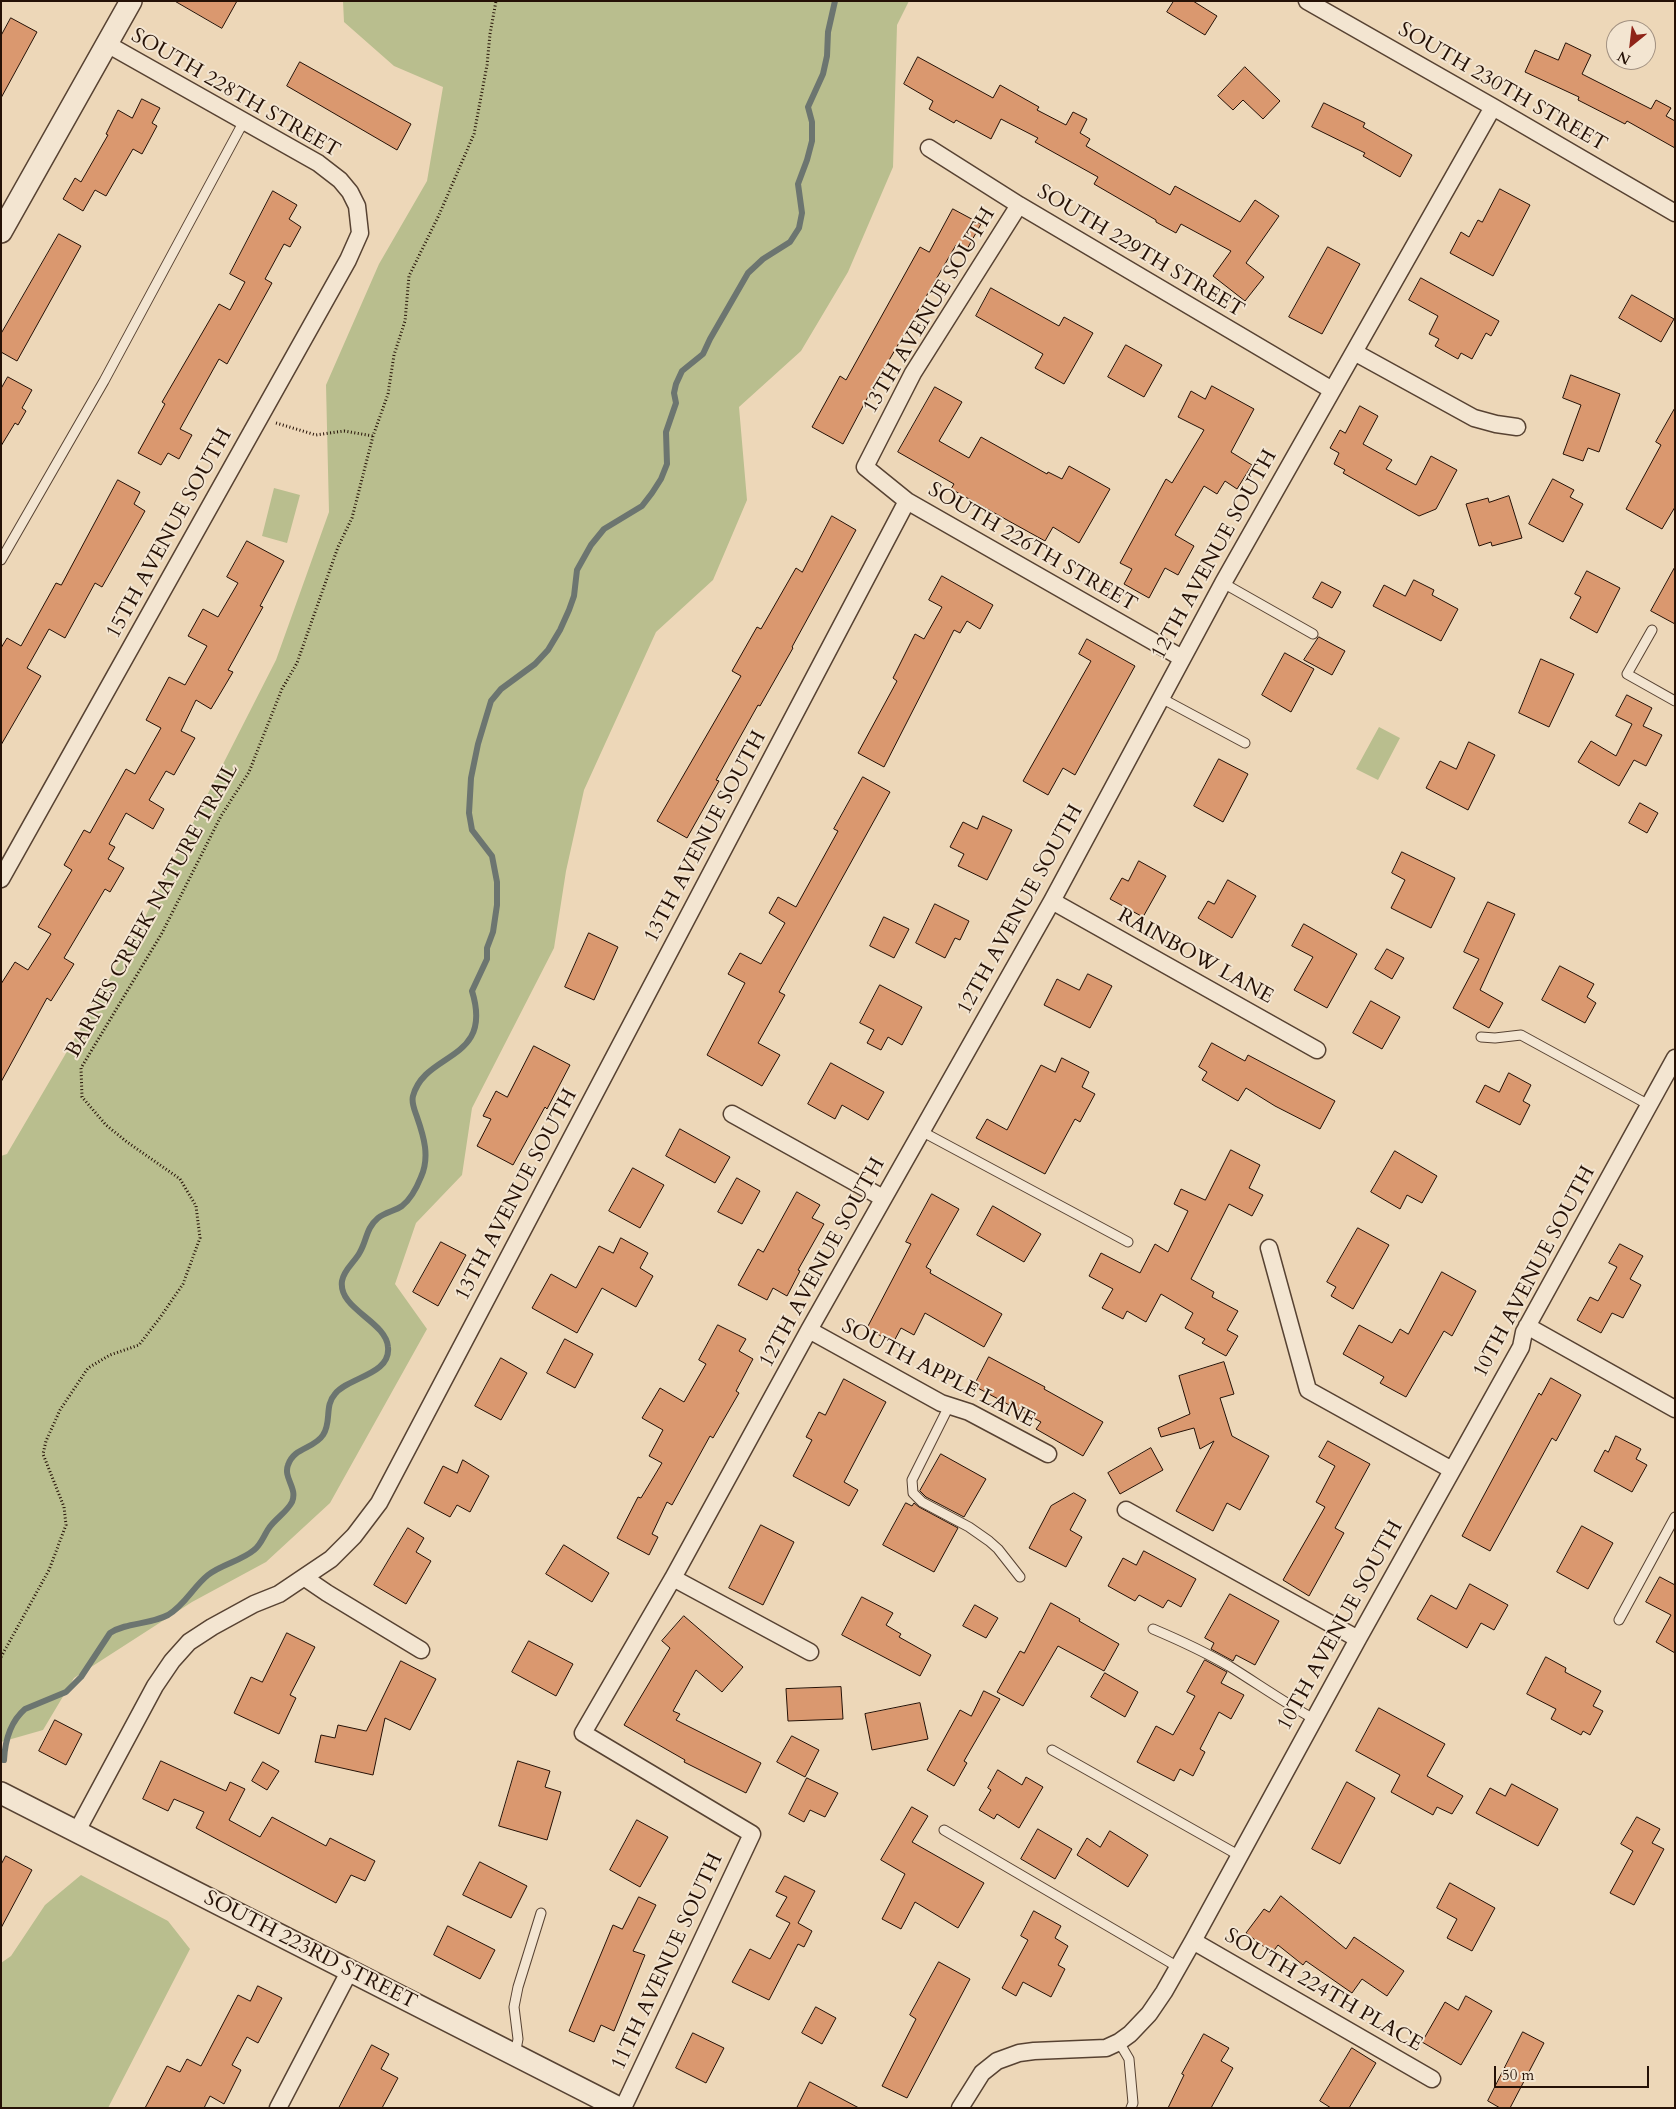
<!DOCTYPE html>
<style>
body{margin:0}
#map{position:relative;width:1676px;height:2109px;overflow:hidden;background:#edd7b8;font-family:Cardo,serif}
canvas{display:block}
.frame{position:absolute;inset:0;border:2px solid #251106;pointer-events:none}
.north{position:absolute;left:1606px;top:20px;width:50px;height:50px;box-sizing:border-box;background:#f3e5d1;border:1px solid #a19080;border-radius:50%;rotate:209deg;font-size:14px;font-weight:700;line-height:20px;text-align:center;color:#251106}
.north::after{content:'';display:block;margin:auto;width:18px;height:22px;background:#8f2418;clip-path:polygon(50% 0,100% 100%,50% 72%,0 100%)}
.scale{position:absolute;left:1494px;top:2066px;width:155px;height:22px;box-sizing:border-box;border:2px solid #251106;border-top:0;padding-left:6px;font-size:15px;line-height:18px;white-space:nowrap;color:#251106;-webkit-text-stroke:4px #f3e5d1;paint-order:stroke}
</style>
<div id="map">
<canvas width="1676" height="2109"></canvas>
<div class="frame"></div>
<div class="north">N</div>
<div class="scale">50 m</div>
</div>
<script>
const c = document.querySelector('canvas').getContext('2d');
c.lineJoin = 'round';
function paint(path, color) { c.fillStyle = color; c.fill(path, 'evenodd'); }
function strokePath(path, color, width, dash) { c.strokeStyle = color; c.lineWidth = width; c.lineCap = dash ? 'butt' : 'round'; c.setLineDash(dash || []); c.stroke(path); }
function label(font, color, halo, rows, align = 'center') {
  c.font = font + ' Cardo,serif'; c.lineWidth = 4; c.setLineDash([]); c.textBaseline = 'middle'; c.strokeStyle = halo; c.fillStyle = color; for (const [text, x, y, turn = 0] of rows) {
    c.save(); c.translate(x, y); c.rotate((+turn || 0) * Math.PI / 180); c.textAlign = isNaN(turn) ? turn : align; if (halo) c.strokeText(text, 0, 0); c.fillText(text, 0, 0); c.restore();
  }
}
paint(new Path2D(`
 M343,1H909L897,25L893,167L848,272L801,351L739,407L747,500L713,580L656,632L584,790L566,871L554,948L472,1108L462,1175L416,1223L395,1284L427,1329L330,1503L266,1562L192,1602L74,1678L43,1730L1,1742V1156L7,1154L141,925L276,660L329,512L326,385L379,264L427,181L443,87L394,66L344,22Z
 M274,488L300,495L287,543L262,536Z
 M1379,727L1400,738L1378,780L1356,769Z
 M81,1875L168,1921L190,1949L108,2108H1V1963L11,1956L45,1905Z`), '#b9be8e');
strokePath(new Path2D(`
 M4,1760C5,1741 10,1722 25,1709L66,1692L81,1677L110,1633C127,1622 149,1625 168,1615C185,1605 193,1587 208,1575C222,1564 241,1561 254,1550C261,1545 264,1535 269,1528C275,1519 287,1512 292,1502C298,1488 283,1478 288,1465C294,1447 314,1449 323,1435C332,1422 324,1406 335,1394C348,1377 391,1375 388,1347C386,1321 338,1309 342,1281C344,1269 355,1262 360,1252C367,1240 366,1228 378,1218C385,1212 395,1211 402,1206C411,1199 417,1187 421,1177C430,1157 424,1137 417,1117C415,1111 411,1103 413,1096C425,1051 494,1062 472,991L487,959V948L493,932L497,905V882L492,856L472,830L469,813L471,778L478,744L491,701L501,689L535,664L548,650L560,630L569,610L574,596L577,570L591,545L604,529L642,506L652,493L661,479L667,464L666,432L676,403L674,393L676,384L682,371L703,354L710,339L748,273L763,259L790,242L799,228L802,213L798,184L807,160L812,141V122L808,107L823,74L827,56L828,32L835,1`), '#6c7570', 6);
const building = new Path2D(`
 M175,1H237L222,28Z
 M1174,1H1193L1217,16L1205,35L1167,12Z
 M11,18L37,32L1,98V36Z
 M1566,43L1591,55L1582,74L1651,109L1656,100L1671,108L1666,116L1675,121V148L1627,121L1625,124L1578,100L1579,97L1525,72L1535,50L1558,60Z
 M918,57L993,98L1000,85L1039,107L1037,110L1066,125L1073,112L1087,119L1080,133L1090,139L1086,146L1170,195L1175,186L1240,222L1255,200L1279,216L1246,263L1264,277L1245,301L1213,276L1231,251L1181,224L1176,233L1156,222V220L1094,184L1098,177L1035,142L1038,138L1001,119L991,139L956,120L954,123L929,109L933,101L904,84Z
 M300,62L411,124L397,150L287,86Z
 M1245,67L1280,101L1263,119L1243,100L1233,110L1218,96Z
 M142,99L160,108L152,123L157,126L142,154L133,149L106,196L95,190L83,211L63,199L75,178L81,182L108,135L106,134L118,110L132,118Z
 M1324,103L1365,123L1363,127L1412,155L1400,177L1363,156L1365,153L1312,127Z
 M1500,189L1530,205L1493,276L1450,253L1461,232L1469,237L1478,220L1482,222Z
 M273,191L297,205L289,219L301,227L290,247L284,244L265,279L272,283L227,364L219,359L180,429L192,435L179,459L168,453L161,465L138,453L165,404L162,402L219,304L230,310L245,282L230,274Z
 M953,209L981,224L966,251L956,245L870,393L843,444L812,427L840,376L846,380L920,247L929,252Z
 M59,234L81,246L17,361L1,352V334Z
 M1328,247L1360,264L1322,334L1289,317Z
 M1421,278L1499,321L1491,336L1486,333L1472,359L1461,353L1458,359L1435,346L1439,339L1429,334L1438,316L1409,300Z
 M991,288L1059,326L1064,317L1093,333L1064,384L1035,368L1043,354L976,316Z
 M1632,295L1674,319L1661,342L1619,318Z
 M1126,345L1162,365L1144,397L1108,377Z
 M1571,375L1620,394L1599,452L1588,448L1583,461L1563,454L1581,405L1563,398Z
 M8,377L32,390L22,408L26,411L18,425L15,423L1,446V389Z
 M1212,386L1254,409L1231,452L1252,465L1237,489L1225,481L1217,494L1204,486L1175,535L1194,546L1178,575L1165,568L1149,598L1124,584L1132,569L1120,563L1166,479L1172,483L1204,430L1178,417L1191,391L1205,399Z
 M935,387L962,402L939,441L969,458L981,437L1047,474L1048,472L1062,479L1069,466L1110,489L1079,543L1053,527L1045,541L951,489L954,484L898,452Z
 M1360,406L1378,416L1363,444L1392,460L1386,469L1416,485L1431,456L1457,470L1436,509L1419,516L1343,473L1345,470L1334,464L1339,453L1330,448L1340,430L1345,433Z
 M1675,408V507L1662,529L1626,509L1661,445L1656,442Z
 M1553,479L1574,490L1570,497L1583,504L1563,542L1529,524Z
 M118,480L140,492L134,504L145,511L102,587L95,583L65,638L49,629L27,668L41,676L1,745V648L7,638L21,646L56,583L61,585Z
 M1509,496L1522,538L1492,546L1491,542L1479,546L1466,504L1488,498L1489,502Z
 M832,516L856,530L792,647L793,648L760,706L758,705L716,780L719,781L687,838L657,821L741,676L732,671L757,627L761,629L796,568L802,572Z
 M247,541L284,561L260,606L263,607L228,670L233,672L211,709L196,700L181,731L195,738L174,775L166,771L149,800L164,809L153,829L126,813L109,844L115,847L108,859L124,868L110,892L105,889L64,958L74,964L51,1001L47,998L1,1082V984L15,962L28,970L51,934L38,927L72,870L64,865L84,830L90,833L126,769L135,774L161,728L146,720L169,677L185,685L207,646L188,636L203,609L218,617L238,583L227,577Z
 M1675,567V624L1651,611Z
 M1587,571L1620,588L1597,633L1570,618L1581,597L1575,594Z
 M942,576L993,605L980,629L967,621L960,633L954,630L884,767L858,753L897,681L893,678L915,634L924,639L942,607L929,600Z
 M1414,580L1434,590L1432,595L1458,609L1441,641L1373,606L1384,585L1405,596Z
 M1322,582L1341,592L1332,608L1313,598Z
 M1319,637L1345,651L1332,675L1304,660Z
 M1087,639L1135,666L1075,775L1063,768L1048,795L1023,781L1091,661L1079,654Z
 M1285,653L1314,669L1291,712L1262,695Z
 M1541,659L1574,674L1549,727L1519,713Z
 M1627,695L1652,708L1643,726L1662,735L1646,766L1634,760L1619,786L1578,762L1591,741L1616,756L1632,724L1616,716Z
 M1469,742L1495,755L1468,810L1426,788L1440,761L1456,769Z
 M1219,759L1248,774L1223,822L1194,806Z
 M863,777L890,792L779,992L785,995L758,1043L780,1055L762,1086L707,1055L745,983L728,974L740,953L761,964L785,923L769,913L778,897L796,907L838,831L834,829Z
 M1640,803L1658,813L1647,833L1629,823Z
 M983,816L1012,830L987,880L958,866L964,854L950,847L963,822L977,829Z
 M1402,852L1455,878L1431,928L1391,908L1405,880L1392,873Z
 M1139,861L1166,876L1143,917L1110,899L1122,878L1128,881Z
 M1228,880L1256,896L1232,938L1198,918L1208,901L1214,904Z
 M1488,902L1515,914L1480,990L1503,1003L1489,1028L1453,1008L1479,959L1464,952Z
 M935,904L969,921L960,940L955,938L945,958L916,943Z
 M884,917L909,929L894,958L870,946Z
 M1304,924L1357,954L1327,1008L1294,990L1313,957L1292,946Z
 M589,933L618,947L594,1000L565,987Z
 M1387,949L1404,958L1392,979L1375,969Z
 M1560,966L1594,984L1587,997L1596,1003L1585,1023L1542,1000Z
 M1088,974L1112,986L1090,1028L1044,1005L1057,979L1079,990Z
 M880,985L922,1007L902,1045L888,1037L881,1050L867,1043L874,1030L860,1023Z
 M1371,1001L1400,1017L1382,1049L1353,1033Z
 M1212,1043L1245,1061L1248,1055L1335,1101L1320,1129L1275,1106L1246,1088L1238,1101L1202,1080L1207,1072L1199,1067Z
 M534,1046L570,1065L547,1109L545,1107L513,1165L477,1146L491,1119L483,1116L496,1091L507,1097Z
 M1062,1058L1089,1072L1082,1087L1095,1094L1080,1122L1075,1119L1045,1174L976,1138L987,1119L1007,1130L1041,1065L1055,1072Z
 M831,1063L884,1092L868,1120L842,1105L835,1119L808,1104Z
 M1509,1073L1531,1085L1523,1101L1530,1105L1520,1125L1476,1102L1485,1085L1499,1092Z
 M680,1129L730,1157L715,1183L666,1156Z
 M1231,1150L1260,1165L1249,1188L1263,1195L1252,1216L1229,1204L1191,1279L1214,1292L1212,1297L1238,1311L1227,1330L1238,1336L1226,1356L1202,1343L1205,1339L1185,1328L1193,1313L1161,1294L1146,1322L1127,1311L1123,1319L1102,1308L1113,1289L1089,1276L1101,1253L1140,1273L1155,1244L1168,1252L1188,1211L1174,1204L1181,1189L1205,1200Z
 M1395,1151L1437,1176L1422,1203L1407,1195L1400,1209L1371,1192Z
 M633,1168L664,1185L640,1228L609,1211Z
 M737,1178L760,1191L742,1224L718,1212Z
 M797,1192L820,1205L812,1218L824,1224L798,1270L800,1271L787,1296L773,1288L767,1300L738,1285L758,1249L763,1252Z
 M932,1194L959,1209L926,1267L931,1270L930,1273L1002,1314L984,1347L925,1313L914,1335L901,1328L893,1343L867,1328L911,1244L906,1242Z
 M993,1206L1041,1234L1024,1262L977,1235Z
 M1358,1228L1389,1245L1353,1309L1331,1296L1336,1287L1327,1282Z
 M621,1238L648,1253L640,1268L653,1276L636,1307L602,1288L577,1333L532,1308L551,1274L576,1288L599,1246L613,1253Z
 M441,1242L466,1255L438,1306L413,1292Z
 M1620,1244L1643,1256L1630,1279L1641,1285L1623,1318L1612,1313L1601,1333L1577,1320L1590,1297L1598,1301L1617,1267L1609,1263Z
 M1442,1272L1476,1291L1452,1336L1444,1331L1406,1397L1380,1383L1384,1377L1343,1354L1359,1325L1392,1343L1400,1329L1408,1334Z
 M718,1325L746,1339L739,1351L753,1359L736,1391L739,1393L713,1438L710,1436L672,1505L667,1502L652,1534L658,1537L649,1555L617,1538L638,1497L641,1498L662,1463L649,1456L663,1430L642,1418L660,1388L684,1402L706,1364L699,1360Z
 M565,1339L593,1354L575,1388L547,1373Z
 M989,1357L1045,1387L1044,1389L1103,1422L1083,1456L1036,1429L1041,1422L974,1386Z
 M501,1358L527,1373L501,1420L475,1406Z
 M1224,1362L1234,1394L1220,1398L1232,1436L1269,1456L1240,1510L1227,1503L1213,1531L1176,1511L1214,1441L1200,1449L1194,1428L1161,1437L1158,1428L1190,1414L1179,1376Z
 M1551,1378L1581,1395L1556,1441L1552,1438L1490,1551L1462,1536L1539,1393L1541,1395Z
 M844,1379L886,1402L844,1482L858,1490L849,1506L793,1476L812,1440L806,1437L819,1412L825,1415Z
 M1616,1436L1641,1449L1636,1459L1647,1465L1632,1492L1594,1471L1605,1450L1608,1452Z
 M1328,1441L1370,1464L1335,1528L1344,1533L1309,1596L1283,1580L1325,1507L1316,1502L1335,1466L1319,1457Z
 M1151,1448L1163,1470L1120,1494L1108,1473Z
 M941,1454L986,1479L964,1517L926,1497L920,1491Z
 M463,1460L489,1476L470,1512L457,1505L450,1517L424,1503L443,1466L457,1473Z
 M1074,1493L1086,1500L1070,1530L1082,1537L1066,1567L1029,1548L1051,1506Z
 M906,1503L912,1506L914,1503L919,1507L958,1528L934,1572L883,1545Z
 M761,1525L794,1542L763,1605L729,1588Z
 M1582,1526L1613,1543L1588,1589L1557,1572Z
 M408,1528L424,1538L416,1552L431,1561L406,1604L374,1585Z
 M564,1545L609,1573L592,1602L546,1574Z
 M1144,1551L1196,1579L1181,1607L1168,1600L1163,1608L1139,1595L1135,1601L1108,1586L1123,1558L1136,1565Z
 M1660,1577L1675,1585V1653L1656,1642L1671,1615L1646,1602Z
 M1470,1584L1508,1605L1494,1630L1481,1623L1467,1648L1417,1619L1431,1595L1456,1609Z
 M1230,1594L1279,1621L1255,1665L1236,1655L1233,1661L1211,1649L1214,1643L1205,1638Z
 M862,1597L893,1613L886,1625L901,1634L899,1637L931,1655L920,1676L842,1635Z
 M1051,1603L1080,1619L1079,1621L1119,1644L1104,1671L1058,1646L1023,1706L997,1692L1020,1651L1024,1653Z
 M975,1605L998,1618L986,1638L963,1626Z
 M684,1616L743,1667L722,1692L696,1670L673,1711L680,1714L676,1720L761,1763L746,1793L684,1762L685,1760L624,1725L670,1648L662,1641Z
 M287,1633L315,1647L290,1695L296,1698L279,1734L234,1713L251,1677L262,1682Z
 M529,1641L573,1664L556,1696L512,1672Z
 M1546,1657L1566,1668L1565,1672L1601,1691L1593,1706L1603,1711L1590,1735L1583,1731L1581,1735L1551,1719L1556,1709L1527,1694Z
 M1205,1660L1227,1672L1221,1683L1244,1695L1231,1719L1219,1712L1200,1749L1205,1752L1193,1776L1180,1769L1174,1781L1137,1762L1156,1726L1173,1735L1195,1696L1187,1692Z
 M401,1661L436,1679L410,1730L385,1718L373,1775L315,1762L321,1735L335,1738L338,1725L366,1731Z
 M1105,1673L1138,1692L1125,1717L1091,1697Z
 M841,1687L843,1719L788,1721L786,1689Z
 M984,1691L1000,1699L964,1761L967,1763L954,1786L927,1770L960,1710L971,1716Z
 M920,1703L928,1739L872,1750L865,1714Z
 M1379,1708L1445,1744L1427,1776L1463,1796L1452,1814L1437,1807L1433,1815L1391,1792L1400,1775L1356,1751Z
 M55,1720L82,1734L66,1765L39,1751Z
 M792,1736L819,1750L805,1777L777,1762Z
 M161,1761L226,1791L230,1782L245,1789L229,1820L260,1837L272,1817L326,1846L330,1838L375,1861L365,1881L351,1875L336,1903L196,1828L204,1812L174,1799L168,1811L143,1799Z
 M518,1761L550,1771L545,1787L561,1792L547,1840L499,1826Z
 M263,1762L279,1771L267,1790L252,1781Z
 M998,1770L1022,1785L1026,1777L1043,1787L1019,1828L997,1814L994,1819L979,1810L991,1790L988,1788Z
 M807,1778L838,1793L825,1817L810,1810L804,1822L789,1814Z
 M1347,1782L1375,1798L1340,1864L1312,1849Z
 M1512,1784L1558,1809L1538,1846L1476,1813L1490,1788L1505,1796Z
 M912,1807L928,1816L912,1842L984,1883L958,1928L915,1902L901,1929L882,1919L905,1874L881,1860Z
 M1637,1817L1660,1829L1652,1843L1664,1849L1634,1905L1610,1893L1633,1851L1621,1844Z
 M637,1820L668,1837L640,1887L610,1870Z
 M1038,1829L1072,1849L1055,1879L1021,1859Z
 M1110,1831L1148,1855L1128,1887L1077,1855L1087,1838L1100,1847Z
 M6,1856L32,1870L1,1928V1865Z
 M480,1862L527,1886L511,1918L463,1895Z
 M785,1876L815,1891L798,1923L812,1931L804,1947L798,1944L769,2000L732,1982L750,1949L770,1959L790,1923L776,1916L787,1897L776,1892Z
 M1450,1883L1495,1908L1472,1951L1447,1938L1457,1919L1437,1908Z
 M1281,1896L1346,1949L1354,1937L1404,1971L1387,1996L1362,1979L1352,1993L1306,1961L1303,1965L1278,1945L1272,1953L1246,1933L1264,1909L1269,1912Z
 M639,1897L656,1905L633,1951L645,1955L614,2031L601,2025L594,2042L569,2031L613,1925L622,1929Z
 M1034,1911L1061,1926L1055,1938L1068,1946L1058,1965L1065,1969L1051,1997L1023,1982L1016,1996L1002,1988L1028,1940L1021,1936Z
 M448,1926L495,1950L480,1979L434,1955Z
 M939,1962L970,1979L907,2098L882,2086L916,2019L910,2015Z
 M258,1986L282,1998L258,2043L247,2037L232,2065L241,2070L224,2104L210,2096L204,2108H145L167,2066L180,2072L187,2059L201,2066L238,1995L250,2001Z
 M1466,1996L1492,2011L1461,2065L1422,2042L1445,2002L1458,2010Z
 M816,2007L836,2018L822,2044L802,2033Z
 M1523,2032L1544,2043L1510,2108H1500L1488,2101Z
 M693,2033L724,2048L706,2083L676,2068Z
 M1204,2034L1229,2048L1221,2061L1233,2068L1211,2108H1168L1184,2075L1182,2074Z
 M372,2045L389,2054L381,2069L398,2078L382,2108H339Z
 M1352,2048L1376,2063L1349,2108H1331L1320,2101Z
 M810,2082L859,2108H797Z`);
paint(building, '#da986f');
strokePath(building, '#251106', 1);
const service = new Path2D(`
 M1,560L104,381L244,121
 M1223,583L1313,634
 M1652,630L1627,674L1675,701
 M1161,698L1245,743
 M1481,1037L1495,1038L1521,1035L1649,1105
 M921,1131L1128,1242
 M949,1406L912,1480L913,1493L922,1502L969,1527L989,1541L998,1549L1020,1577
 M1619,1620L1675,1517
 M1153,1629C1179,1640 1205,1652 1229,1666C1258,1684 1285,1703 1314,1719
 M1052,1750L1240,1856
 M944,1830L1178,1967
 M1119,2042L1129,2059L1133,2103L1131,2108
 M515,2055L518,2039L514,2007L518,1987L541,1913`);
const minor = new Path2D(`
 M1307,1L1493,107L1675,213
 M929,148L1019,205L1332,390
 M1019,205L913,373L865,467L907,501L1182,658
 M1354,352L1474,418L1496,424L1517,427
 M1,879L348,260L360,233L357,206L350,192L340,180L318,163L107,44
 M1052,901L1317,1050
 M732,1114L883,1198
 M1269,1248L1308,1390L1452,1470
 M1527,1326L1675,1409
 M809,1330L941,1403L969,1412L1048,1454
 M1126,1510L1358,1639
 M305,1578L327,1593L421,1650
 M673,1578L810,1652
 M77,1831L155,1686L172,1661L189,1642L212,1627L254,1604L279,1594L331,1559L354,1536L379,1503L907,501
 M1193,1941L1432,2079
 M278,2108L349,1972
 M623,2108L752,1834L583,1733L673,1578L809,1330L1052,901L1223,583L1493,107
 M960,2108L982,2073L997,2061L1019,2053L1034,2051L1106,2048L1119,2042L1130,2034L1149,2014L1164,1992L1193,1941L1358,1639L1521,1347L1524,1332L1675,1058`);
const tertiary = new Path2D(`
 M1,232L131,1
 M1,1793L619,2108`);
strokePath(service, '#574232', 11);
strokePath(minor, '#574232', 19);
strokePath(tertiary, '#574232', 24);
strokePath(new Path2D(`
 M276,423L316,435L344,431L373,436
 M1,1657L49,1570L66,1525L64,1507L43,1454L46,1441L60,1410L88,1368L110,1355L139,1345L159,1319L183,1284L200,1238L196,1206L180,1179L127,1142L106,1125L82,1097L81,1068L162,933L221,816L249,772L282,689L297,663L338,547L352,518L373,436L388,394L394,355L405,321L409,276L439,215L474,134L487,65L490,34L496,1`), '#251106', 3, [1, 2.5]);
strokePath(service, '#f3e5d1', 9);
strokePath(minor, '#f3e5d1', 16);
strokePath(tertiary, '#f3e5d1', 21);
label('21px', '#251106', '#f3e5d1', [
 ["SOUTH 230TH STREET",1502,88,30],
 ["SOUTH 228TH STREET",235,94,30],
 ["SOUTH 229TH STREET",1140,252,31],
 ["13TH AVENUE SOUTH",930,311,-59],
 ["15TH AVENUE SOUTH",170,534,-61],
 ["SOUTH 226TH STREET",1032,548,30],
 ["12TH AVENUE SOUTH",1215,555,-61],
 ["13TH AVENUE SOUTH",706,837,-62],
 ["12TH AVENUE SOUTH",1021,910,-61],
 ["BARNES CREEK NATURE TRAIL",153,911,-61],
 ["RAINBOW LANE",1195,957,29],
 ["13TH AVENUE SOUTH",517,1195,-62],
 ["12TH AVENUE SOUTH",823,1263,-61],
 ["10TH AVENUE SOUTH",1535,1272,-62],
 ["SOUTH APPLE LANE",938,1374,27],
 ["10TH AVENUE SOUTH",1341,1626,-61],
 ["SOUTH 223RD STREET",310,1951,27],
 ["11TH AVENUE SOUTH",668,1962,-65],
 ["SOUTH 224TH PLACE",1323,1991,30]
]);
</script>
